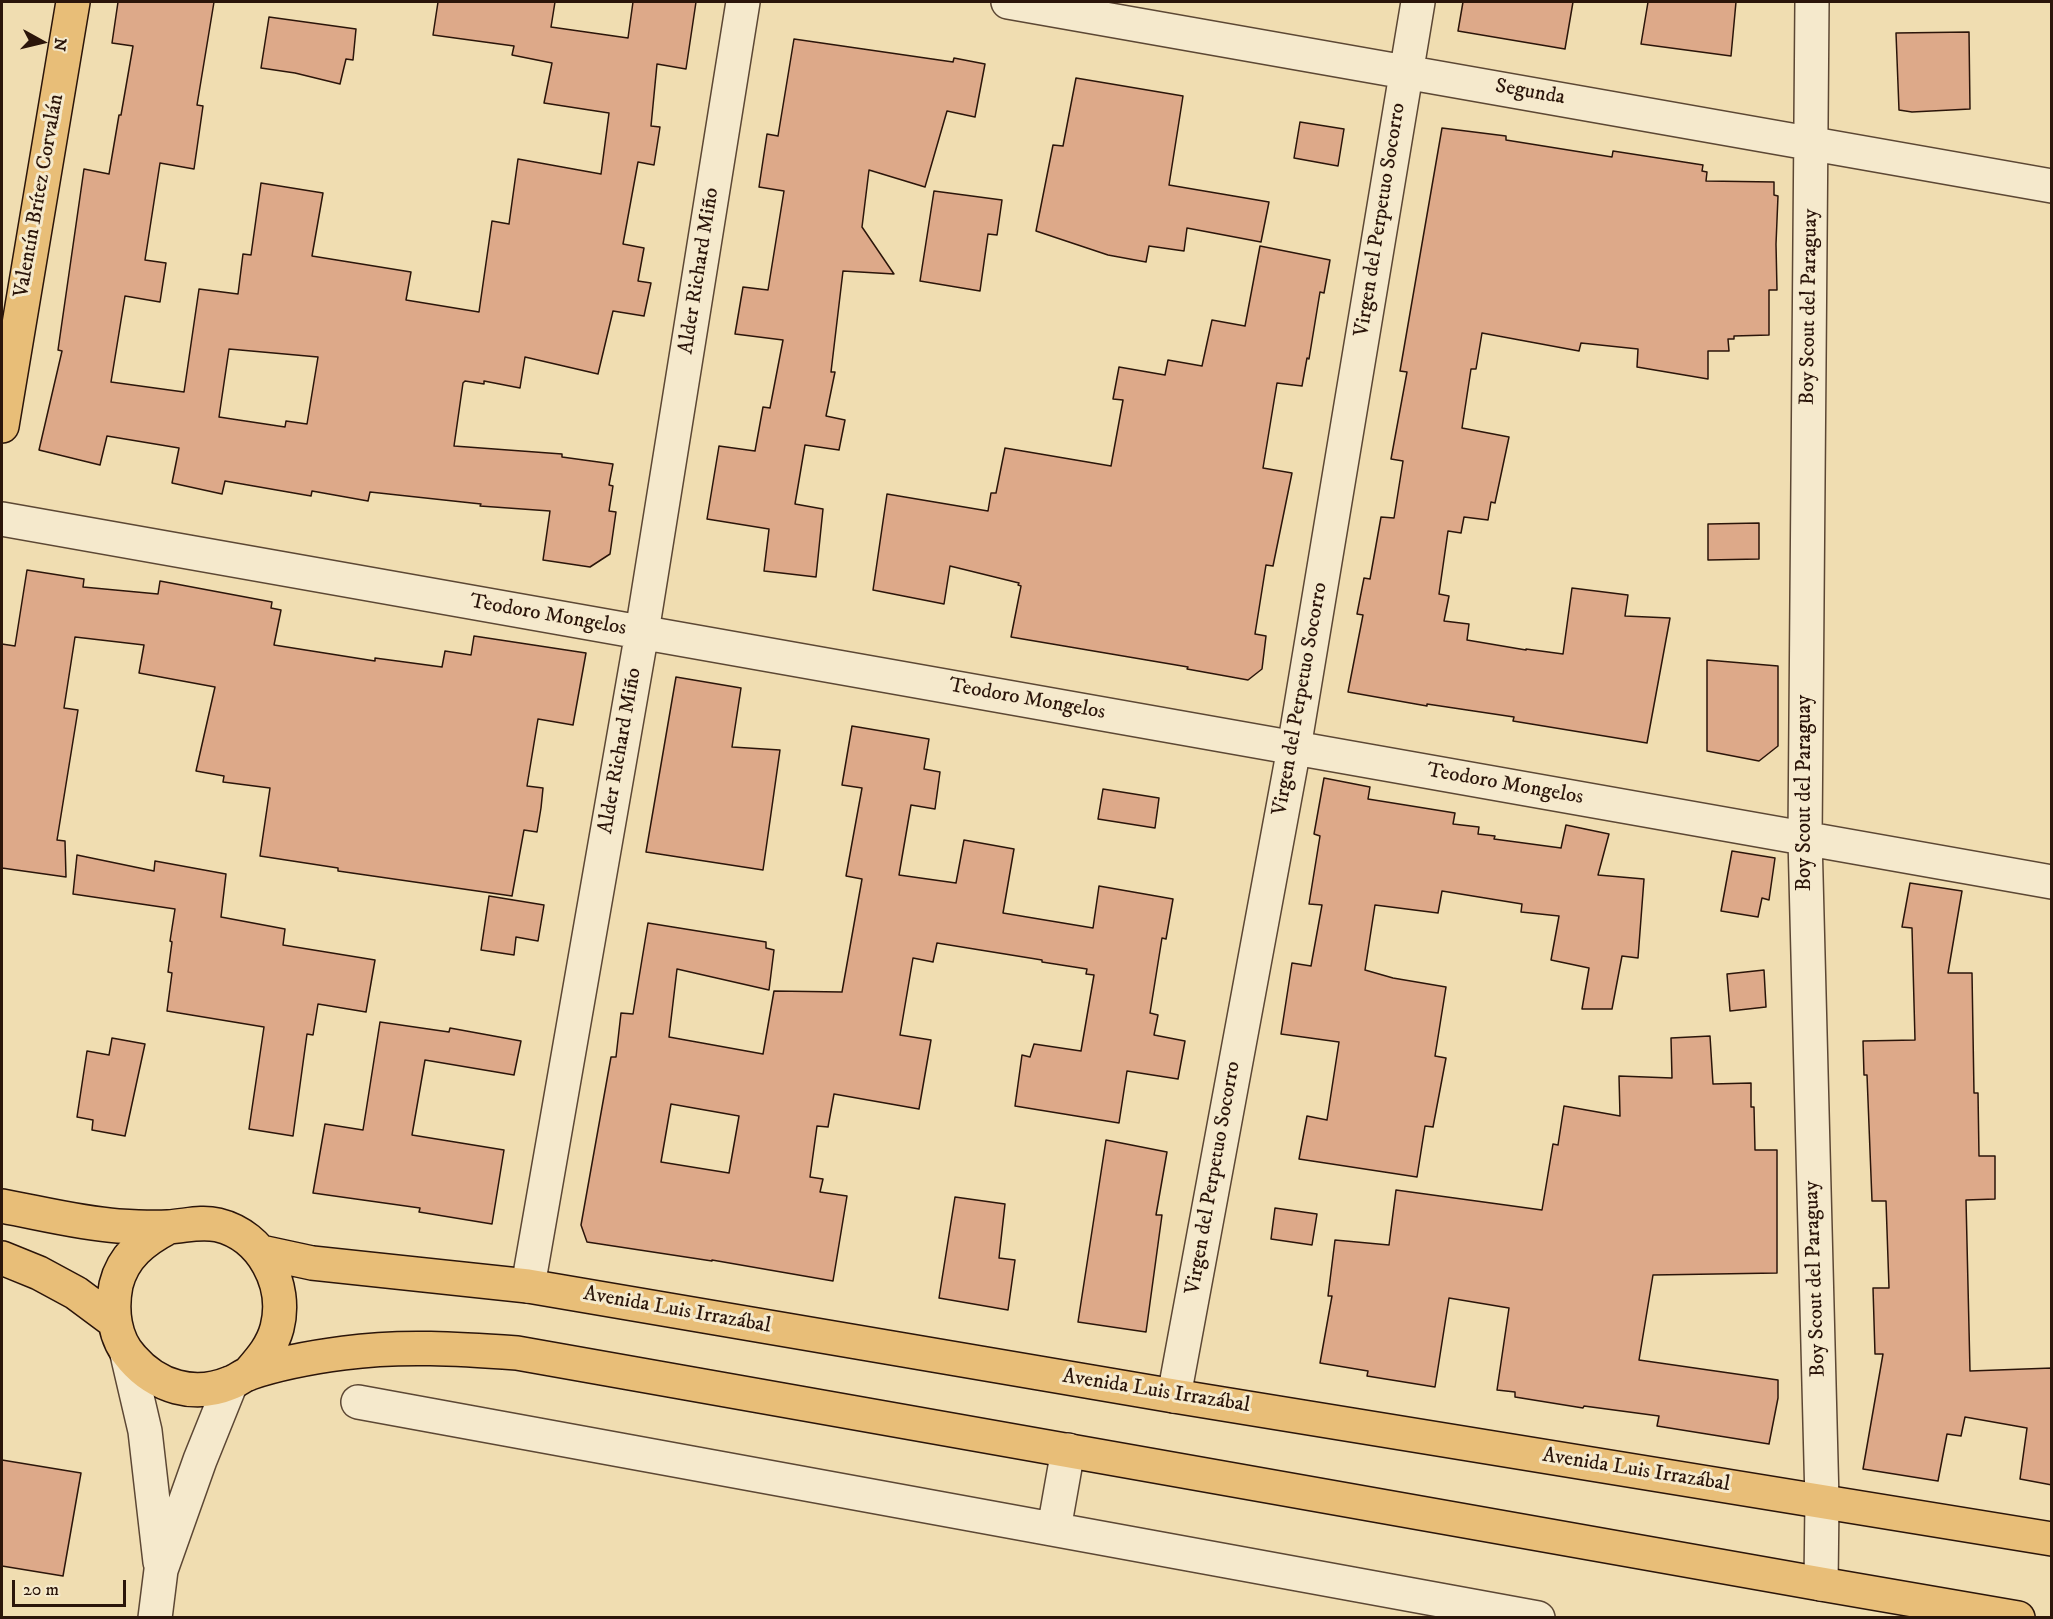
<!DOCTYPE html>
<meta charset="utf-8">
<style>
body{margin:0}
#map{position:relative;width:2053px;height:1619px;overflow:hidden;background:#f0ddb1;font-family:"IM FELL DW Pica",serif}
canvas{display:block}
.frame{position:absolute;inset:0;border:3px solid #2b150a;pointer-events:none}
.north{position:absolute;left:12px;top:12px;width:60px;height:60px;-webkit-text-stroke:4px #f5e9cc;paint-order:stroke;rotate:98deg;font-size:16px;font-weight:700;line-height:24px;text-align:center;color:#2b150a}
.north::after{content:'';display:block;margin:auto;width:21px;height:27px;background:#2b150a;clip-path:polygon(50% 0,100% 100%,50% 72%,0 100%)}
.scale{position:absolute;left:12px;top:1580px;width:114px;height:27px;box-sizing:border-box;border:3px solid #2b150a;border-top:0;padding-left:8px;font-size:18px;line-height:21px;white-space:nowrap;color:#2b150a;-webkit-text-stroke:4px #f5e9cc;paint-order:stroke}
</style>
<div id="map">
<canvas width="2053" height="1619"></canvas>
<div class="frame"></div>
<div class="north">N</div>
<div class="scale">20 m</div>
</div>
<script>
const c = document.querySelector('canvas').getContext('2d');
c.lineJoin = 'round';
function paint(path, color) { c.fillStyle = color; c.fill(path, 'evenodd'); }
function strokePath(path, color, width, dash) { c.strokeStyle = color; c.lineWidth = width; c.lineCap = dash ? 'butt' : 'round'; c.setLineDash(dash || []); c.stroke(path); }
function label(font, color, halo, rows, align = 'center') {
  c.font = font + ' "IM FELL DW Pica",serif'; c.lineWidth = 6; c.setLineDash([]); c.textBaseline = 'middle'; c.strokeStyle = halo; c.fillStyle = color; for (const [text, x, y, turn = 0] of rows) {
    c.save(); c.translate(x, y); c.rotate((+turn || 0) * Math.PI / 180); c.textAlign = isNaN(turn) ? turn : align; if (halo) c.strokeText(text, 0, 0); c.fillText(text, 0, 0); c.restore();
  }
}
const building = new Path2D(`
 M118,2H214L197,105L203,106L194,169L160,163L145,260L166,263L160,302L125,296L111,382L184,392L199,289L238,294L243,254L251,255L261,183L323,193L312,256L411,272L406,300L479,312L492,221L509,224L518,159L601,174L609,113L544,103L552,63L512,55L514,46L433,35L438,2H555L551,27L628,38L633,2H696L686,69L657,64L651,126L660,127L654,165L638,162L623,244L644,248L638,281L651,283L644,316L613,311L598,374L525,357L520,388L484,381V384L465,381L463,383L454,446L562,454V457L613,464L609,485L613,486L609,511L616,512L610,554L590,567L543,560L550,511L480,506L481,504L370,492L368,501L312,491L311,496L225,481L222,494L172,483L179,448L107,436L100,465L39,450L62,351L58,350L84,169L109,174L119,115H121L133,46L112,43ZM229,349L318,357L307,424L286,421L285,427L219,417Z
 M1463,2H1573L1565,49L1458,31Z
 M1648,2H1736L1731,56L1641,44Z
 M269,17L356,29L353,60L346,59L340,84L295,73L261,68Z
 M1969,32L1970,109L1912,112L1899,110L1896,33Z
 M794,39L953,62L954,58L985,64L975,117L947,111L925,187L869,170L862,227L894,274L843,271L831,372H835L826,416L845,420L839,450L805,445L795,504L823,509L816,577L764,571L769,529L707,519L719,446L755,451L763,407L770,408L783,340L735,334L743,287L768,290L784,191L759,187L767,134L778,136Z
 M1076,78L1183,96L1169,185L1269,202L1261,242L1187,228L1184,251L1149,246L1146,262L1108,255L1036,231L1053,145L1063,146Z
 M1300,122L1344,129L1338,166L1294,158Z
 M1442,128L1506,136V140L1612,157L1613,151L1703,165L1702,171L1707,172L1706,181L1774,182V195L1778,196L1776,244L1777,290H1769V335L1734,336V339H1728L1729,351H1708V379L1637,367L1638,349L1581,343L1579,351L1482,333L1476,369H1471L1462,428L1509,437L1495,503L1491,502L1488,520L1464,517L1461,533L1448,531L1439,594L1449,596L1444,621L1469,624L1467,640L1526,650V649L1563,654L1572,588L1628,595L1625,616L1670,618L1647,743L1513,721L1514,717L1427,704V706L1348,692L1363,615L1357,614L1364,578L1370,579L1381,517L1394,518L1403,461L1391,459L1407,372L1400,371Z
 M934,191L1002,200L997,235L988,234L980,291L920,281Z
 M1260,246L1330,260L1324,293L1320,292L1309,359L1307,358L1302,386L1277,383L1263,468L1292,473L1273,566L1266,565L1255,634L1266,636L1262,669L1248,680L1187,669L1188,667L1011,637L1021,586L1018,585L1019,583L950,566L944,604L873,590L887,494L988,511L991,493H996L1005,448L1111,466L1123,400L1113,399L1119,367L1165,375L1168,360L1202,366L1212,320L1245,326Z
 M1759,523V559L1708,560V524Z
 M27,570L84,579L83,587L158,594L160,581L272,602L271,608L281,610L274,645L375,661V658L442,667L445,651L471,655L474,636L586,653L573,725L538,719L527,786L543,788L541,808L537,832L524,830L512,896L338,871V868L260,856L270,788L223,782L224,776L196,771L215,687L139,673L144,645L75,637L64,708L78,710L57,840L65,841L66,877L2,868V644L15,646Z
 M1707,660L1778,666V746L1759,761L1707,751Z
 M676,677L741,688L732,747L780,750L763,870L646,852Z
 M852,726L929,739L924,769L940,772L935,809L911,805L899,875L956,883L964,840L1014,849L1003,913L1093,928L1099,886L1173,899L1166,939L1162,938L1150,1013L1158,1015L1154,1035L1185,1041L1178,1079L1127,1071L1119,1123L1015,1106L1022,1055L1030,1057L1034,1044L1081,1051L1094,975L1086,974L1087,969L1042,962V960L937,943L933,962L913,958L900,1035L931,1040L919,1109L834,1094L828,1127L817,1126L810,1177L823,1179L820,1192L847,1196L833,1281L712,1260V1261L587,1242L581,1225L611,1057H616L621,1013L633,1014L648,923L766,942V948L774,950L769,990L677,969L669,1037L763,1054L774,991L842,992L862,879L846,876L862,788L842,785ZM671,1104L739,1116L729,1173L661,1162Z
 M1324,778L1370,787L1368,799L1455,813L1453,824L1479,827L1478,834L1495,836L1494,839L1561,848L1566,825L1609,834L1598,875L1644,879L1638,958L1622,956L1612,1009H1582L1589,968L1551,960L1559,916L1521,912L1522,904L1442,891L1438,913L1375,905L1365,970L1393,978L1446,987L1435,1056L1446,1058L1433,1127L1425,1126L1417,1177L1299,1159L1307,1116L1327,1120L1339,1042L1281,1034L1292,963L1311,966L1322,905L1309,904L1320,836L1314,834Z
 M1103,789L1159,798L1155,828L1098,819Z
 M1732,851L1775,858L1769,900L1762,898L1758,917L1721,911Z
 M77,855L154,871L155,861L226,874L221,917L285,929L283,945L375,960L366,1012L318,1004L313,1035L307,1034L293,1136L249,1129L264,1027L167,1011L172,973L168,972L172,942L170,941L175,909L73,894Z
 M1910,883L1962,891L1948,973H1972L1974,1093H1978L1979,1156H1995V1199L1966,1200L1970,1371L2052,1368V1485L2020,1479L2027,1428L1965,1417L1961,1436L1947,1434L1938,1481L1863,1469L1883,1354H1875L1873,1288H1889L1886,1201H1872L1867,1075H1864L1863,1041L1915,1040L1912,928L1902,927Z
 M489,896L544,905L538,941L516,937L514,955L481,950Z
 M1764,970L1766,1007L1730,1011L1727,974Z
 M380,1022L449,1032L450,1028L521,1041L514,1075L425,1060L412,1135L504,1150L492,1224L419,1212L420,1208L313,1193L325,1124L363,1130Z
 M1710,1036L1713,1084L1751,1083V1107H1754L1755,1150H1777V1273L1653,1275L1639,1360L1778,1380V1398L1769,1444L1657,1426L1659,1416L1584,1406L1583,1408L1515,1397V1392L1497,1390L1509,1308L1449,1298L1435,1387L1367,1376L1368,1371L1320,1363L1332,1296H1328L1335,1240L1389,1245L1396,1190L1542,1210L1553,1144L1558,1145L1564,1106L1620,1116L1619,1076L1672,1078L1671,1038Z
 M112,1038L145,1044L125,1136L92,1130L93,1120L77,1117L87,1051L109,1055Z
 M1106,1140L1167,1152L1156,1215H1162L1146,1332L1078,1322Z
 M955,1197L1005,1204L999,1258L1015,1260L1008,1310L939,1298Z
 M1275,1208L1317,1214L1312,1245L1271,1239Z
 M2,1460L81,1473L63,1576L2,1566Z`);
paint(building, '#dda989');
strokePath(building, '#2b150a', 1.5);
const minor = new Path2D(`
 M1008,2L2052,186
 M1812,2L1805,838L1822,1501L1821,1584
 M2,519L2052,882
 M528,1286L642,632L743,2
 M127,1354L145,1431L160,1562
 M1174,1396L1294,748L1418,2
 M358,1402L1538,1618
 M1054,1529L1068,1450
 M155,1618L161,1570L200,1460L231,1383`);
const major = new Path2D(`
 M2,426L73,2
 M2,1206C40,1213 79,1223 118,1226C134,1227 152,1228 168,1227C186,1226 200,1221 218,1225C263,1236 288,1285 277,1328C272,1347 260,1360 248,1374
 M169,1227C144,1240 123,1256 116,1285C111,1310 114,1339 132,1358C157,1387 194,1398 230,1383C237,1381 243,1375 250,1373C280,1363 313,1357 344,1353C401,1345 460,1349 517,1353L1821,1584L2018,1618
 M261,1252L312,1263L528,1286L1174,1396L2052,1539
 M2,1258L39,1273L76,1293L115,1322`);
strokePath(minor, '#5c4734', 36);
strokePath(major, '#2b150a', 36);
strokePath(minor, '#f5e9cc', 33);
strokePath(major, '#e8be78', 33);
label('21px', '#2b150a', '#f5e9cc', [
 ["Segunda",1530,93,10],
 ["Valentín Brítez Corvalán",40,196,-80],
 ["Virgen del Perpetuo Socorro",1381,220,-81],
 ["Alder Richard Miño",700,271,-81],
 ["Boy Scout del Paraguay",1810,307,-89],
 ["Teodoro Mongelos",548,616,10],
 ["Virgen del Perpetuo Socorro",1301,699,-80],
 ["Teodoro Mongelos",1027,700,10],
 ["Alder Richard Miño",621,751,-80],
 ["Teodoro Mongelos",1505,785,10],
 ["Boy Scout del Paraguay",1806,793,-90],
 ["Virgen del Perpetuo Socorro",1214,1178,-80],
 ["Boy Scout del Paraguay",1816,1279,-92],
 ["Avenida Luis Irrazábal",677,1311,10],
 ["Avenida Luis Irrazábal",1156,1392,9],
 ["Avenida Luis Irrazábal",1636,1471,9]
]);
</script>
